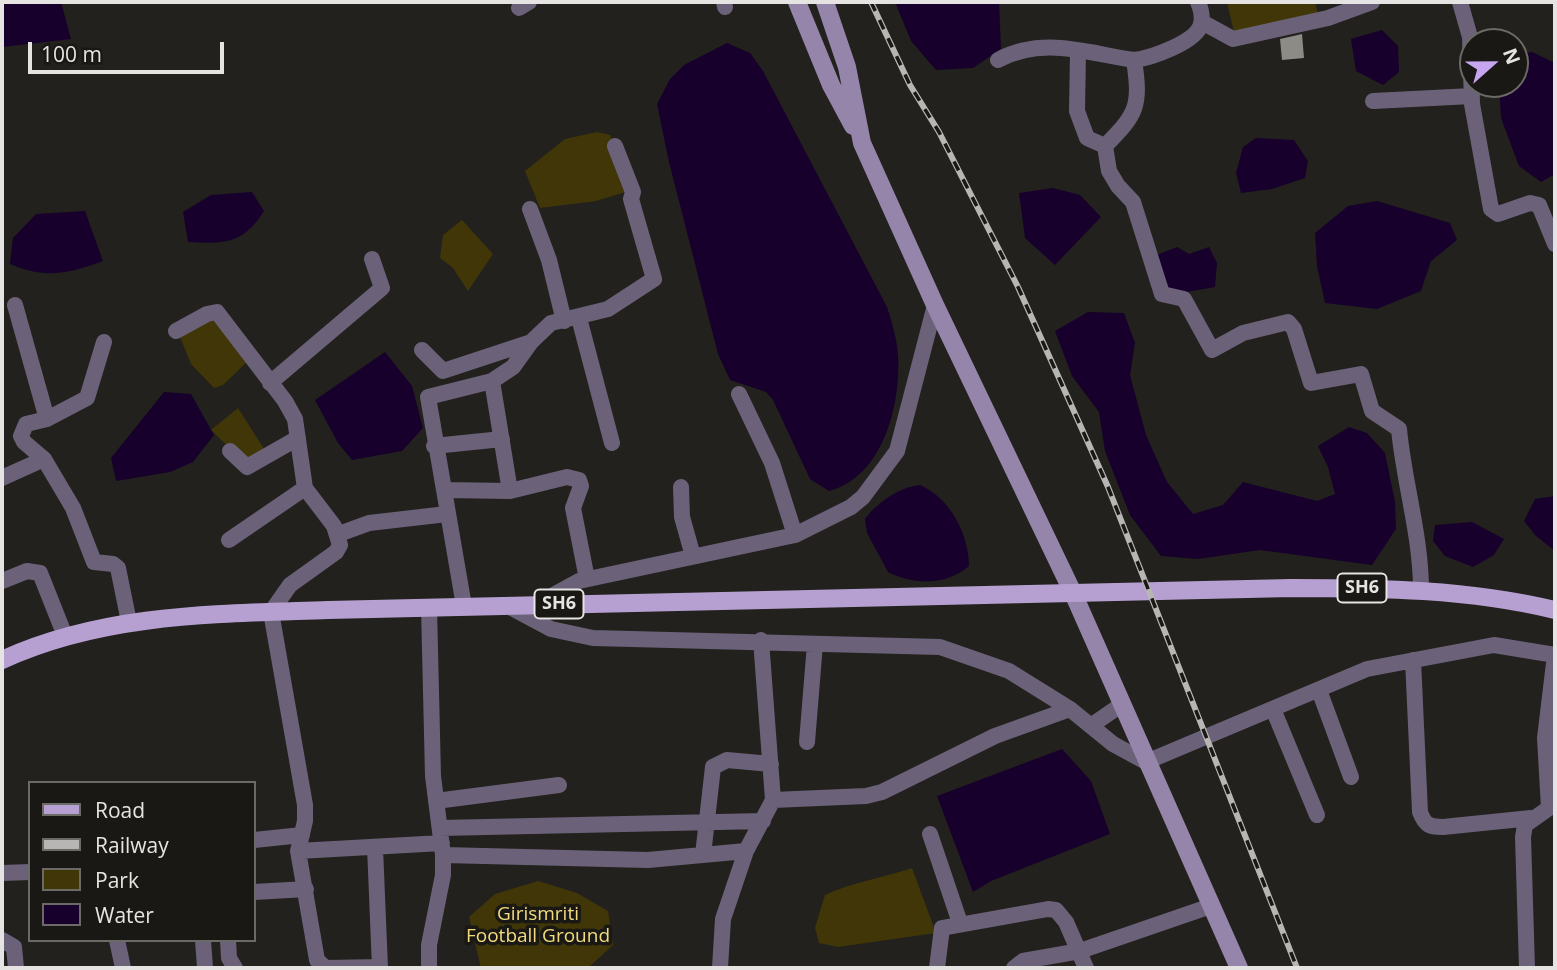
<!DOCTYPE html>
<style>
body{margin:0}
#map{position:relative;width:1557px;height:970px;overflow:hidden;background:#22211d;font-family:"Open Sans",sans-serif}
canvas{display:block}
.frame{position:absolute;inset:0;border:4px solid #e5e4e2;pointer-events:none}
.legend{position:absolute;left:28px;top:781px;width:228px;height:161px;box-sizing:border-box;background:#191814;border:2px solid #6b6a66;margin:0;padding:9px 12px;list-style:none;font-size:21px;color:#e5e4e2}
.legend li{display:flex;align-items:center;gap:14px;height:35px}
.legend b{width:35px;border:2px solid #6b6a66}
.north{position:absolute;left:1459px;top:28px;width:70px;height:70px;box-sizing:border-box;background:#191814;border:2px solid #6b6a66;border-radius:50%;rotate:69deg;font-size:19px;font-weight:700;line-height:28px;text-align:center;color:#e5e4e2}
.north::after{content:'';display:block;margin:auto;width:24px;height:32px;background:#c7a6ef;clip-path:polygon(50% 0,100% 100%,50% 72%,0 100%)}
.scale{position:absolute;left:28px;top:42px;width:196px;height:32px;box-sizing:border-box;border:4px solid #e5e4e2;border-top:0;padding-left:9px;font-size:21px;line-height:24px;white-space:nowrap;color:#e5e4e2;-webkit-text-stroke:5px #191814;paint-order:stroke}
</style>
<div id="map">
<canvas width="1557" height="970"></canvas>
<div class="frame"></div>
<ul class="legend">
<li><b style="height:9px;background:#b6a0d2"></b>Road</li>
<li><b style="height:9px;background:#b7b6b4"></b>Railway</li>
<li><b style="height:19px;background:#403608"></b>Park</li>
<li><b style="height:19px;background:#17002b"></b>Water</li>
</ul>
<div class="north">N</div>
<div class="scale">100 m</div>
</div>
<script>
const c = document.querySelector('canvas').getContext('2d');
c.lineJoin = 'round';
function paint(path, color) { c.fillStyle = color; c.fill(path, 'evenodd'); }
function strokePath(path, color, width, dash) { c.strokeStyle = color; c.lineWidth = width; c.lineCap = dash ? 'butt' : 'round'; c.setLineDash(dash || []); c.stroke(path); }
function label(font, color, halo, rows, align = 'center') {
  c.font = font + ' "Open Sans",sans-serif'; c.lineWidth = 7; c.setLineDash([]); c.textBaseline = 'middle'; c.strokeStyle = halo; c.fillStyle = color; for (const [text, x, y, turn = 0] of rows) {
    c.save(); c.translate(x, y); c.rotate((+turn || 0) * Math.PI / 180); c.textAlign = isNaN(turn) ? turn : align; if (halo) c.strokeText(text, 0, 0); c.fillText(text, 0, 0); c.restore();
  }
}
paint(new Path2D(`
 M1227,2H1315L1319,18L1235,37Z
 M597,132L610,135L628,173L629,191L596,201L540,208L525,171L565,139Z
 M462,220L493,254L468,291L453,268L440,258L443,235Z
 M216,320L247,362L223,385L214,388L191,364L180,337L208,321Z
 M238,408L268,455L248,466L211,430Z
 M912,868L936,933L838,947L819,943L815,928L825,895C852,882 883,878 912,868Z
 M538,881L577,893L608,911L613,945L588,968H481L469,917L495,894Z`), '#403608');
paint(new Path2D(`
 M2,2H61L71,39L2,47Z
 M895,2H999L1001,49L973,68L936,70L911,41Z
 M1382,30L1398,46L1399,72L1383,85L1356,71L1351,39Z
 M727,43L750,53L763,71L887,307C892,323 897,339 898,355C901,405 883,477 829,491L810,479L773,400L766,392L730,380L718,354L669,162L657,104L670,79L684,65Z
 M1532,52L1555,63V174L1541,182L1519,166L1501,118L1499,84H1515V54Z
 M1256,138L1294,140L1308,161L1305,178L1272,189L1241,193L1236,173L1243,147Z
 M1053,188L1080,195L1101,217L1055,265L1025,238L1019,193Z
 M252,192L264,211C243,244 225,244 188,242L183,212L211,195Z
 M1377,201L1450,223L1457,240L1431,261L1421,291L1377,309L1325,303L1317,266L1315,233L1348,206Z
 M85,211L103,261C68,274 45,279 10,264L13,238L36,214Z
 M1177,247L1189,254L1209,247L1217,263L1215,287L1175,294L1170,291L1157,255Z
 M1088,312L1124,313L1135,343L1130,375L1146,435L1167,482L1193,514L1223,505L1243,482L1317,501L1335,494L1328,467L1318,446L1349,427L1367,433L1385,453L1395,502L1396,529L1372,565L1260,550L1198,559L1161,556L1130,515L1105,451L1099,412L1072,376L1055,331Z
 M385,352L412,386L423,428L402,451L352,460L338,443L315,400Z
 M164,392L191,394L214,435L193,462L170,472L116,481L111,458Z
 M920,485C950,498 969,534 969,566C946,586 914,585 888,572L867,533L865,519C877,503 899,487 920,485Z
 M1555,496V551L1536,536L1524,521L1535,499Z
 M1472,522L1504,539L1494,555L1473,567L1445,556L1433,541L1435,525Z
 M1062,749L1091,781L1110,834L991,881L973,892L937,796Z`), '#17002b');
paint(new Path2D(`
 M1302,34L1304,58L1282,60L1280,39Z`), '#8c8b86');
strokePath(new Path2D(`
 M724,2L725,7
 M1460,2L1470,37L1472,104L1491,209L1498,214L1530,203L1539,205L1555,244
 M519,8L529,2
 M1202,22L1233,39L1328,18L1372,2
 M1078,52L1077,111L1087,138L1105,146
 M998,60C1043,36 1086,53 1134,60C1151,58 1197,42 1201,24C1203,16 1201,9 1198,2
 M1134,60C1141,106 1137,114 1105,146L1109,171L1118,186L1133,202L1162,294L1184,299L1212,350L1243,333L1288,322L1294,329L1311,383L1361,374L1372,411L1399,429C1404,483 1421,536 1421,590
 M1373,101L1472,96
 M530,209L549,260L564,321
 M15,305L47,419
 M579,318L612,443
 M176,331L207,314L217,312L285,401L295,419L305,488L334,526L340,545L336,552L290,585L271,612L305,805V821L298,851L317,960L325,968L380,967
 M104,342L87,398L47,419L26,424L21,436L24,442L44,459L73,508L94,562L113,564L118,568L129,622
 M422,350L443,371L531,342
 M492,381L510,491
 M270,383L382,288L372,259
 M739,394L772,463L795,535
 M434,446L502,439
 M230,451L247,467L298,438
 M2,478L44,459
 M681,487L682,517L693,556
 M445,490L510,491L567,477L579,480L581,486L573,508L587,579
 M339,534L369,523L447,514
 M229,540L305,488
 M2,581L27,571L40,573L65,636
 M537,604L579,581L795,535L851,507L863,497L897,451L935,305
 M506,605L551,629L593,638L940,647L1009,671L1070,709L1113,744L1146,762L1367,669L1494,645L1555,655
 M464,606L428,397L492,381L513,367L531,342L551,323L608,309L654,279L631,199L633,192L615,146
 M1413,660L1420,812C1425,825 1429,827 1443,827L1531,818
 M1319,690L1351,777
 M1273,709L1317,815
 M1092,725L1121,705
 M807,742L815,644
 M773,800L866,796L882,792L995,736L1070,709
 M436,801L559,785
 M440,828L763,821
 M930,834L960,923
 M254,840L302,835
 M375,847L380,968
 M298,851L442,843
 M443,855L648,860L746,851
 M703,855L713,767L727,760L771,764
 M2,873L30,872
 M254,892L306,889
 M2,940L14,947L16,968
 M117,940L123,968
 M203,940L205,968
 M228,940L229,958L235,968
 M429,968V945L443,875V855L433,776L429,607
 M720,968L723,919L746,851L773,800L761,640
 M937,968L942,928L1048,909L1056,910L1066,922L1086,968
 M1014,968L1023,961L1080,951L1211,906
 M1527,968L1523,837L1525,825L1549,808L1545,738L1555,655`), '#6b6179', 16);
strokePath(new Path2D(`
 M797,2L831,85L853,126
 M825,2L847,67L862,143L935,305L1073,593L1239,968`), '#9585ab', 18);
strokePath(new Path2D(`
 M2,660C104,613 217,614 328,610L1291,588C1380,588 1468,589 1555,610`), '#b6a0d2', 18);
const rail = new Path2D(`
 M871,2L910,85L939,132L1018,287L1108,487L1297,968`);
strokePath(rail, '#b7b6b4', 6);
strokePath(rail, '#191814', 3.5, [10]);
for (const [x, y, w] of [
 [1362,588,49],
 [559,604,49]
]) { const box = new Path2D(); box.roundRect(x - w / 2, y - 14.5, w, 29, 5); c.fillStyle = '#191814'; c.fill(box); strokePath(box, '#e5e4e2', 2); }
label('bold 18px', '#e5e4e2', null, [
 ["SH6",1362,588],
 ["SH6",559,604]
]);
label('19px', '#f1db7c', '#191814', [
 ["Girismriti",538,915],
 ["Football Ground",538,937]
]);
</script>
